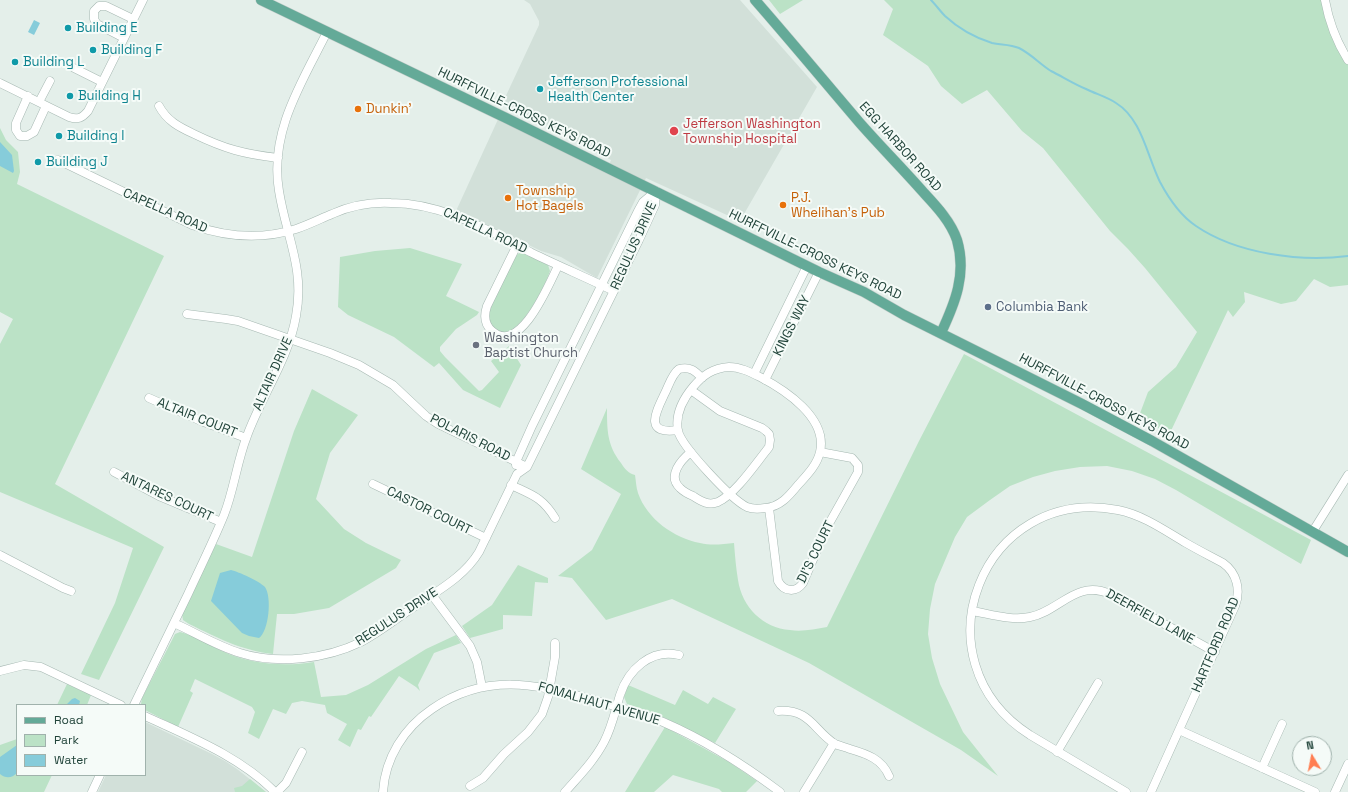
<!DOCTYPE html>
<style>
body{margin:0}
#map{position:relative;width:1348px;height:792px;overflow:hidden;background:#e4efea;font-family:"Space Grotesk",sans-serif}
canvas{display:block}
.legend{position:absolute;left:16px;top:704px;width:130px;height:72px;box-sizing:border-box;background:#f5fbf8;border:1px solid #a0b2ac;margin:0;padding:5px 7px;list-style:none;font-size:12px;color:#21443a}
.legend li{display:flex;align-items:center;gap:8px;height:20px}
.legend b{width:20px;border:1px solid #a0b2ac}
.north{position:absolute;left:1292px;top:736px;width:40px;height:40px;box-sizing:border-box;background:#f5fbf8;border:1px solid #a0b2ac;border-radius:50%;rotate:350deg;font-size:11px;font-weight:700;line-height:16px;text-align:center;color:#21443a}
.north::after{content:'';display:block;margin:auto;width:14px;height:18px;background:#ff7e52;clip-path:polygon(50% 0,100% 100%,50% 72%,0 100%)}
</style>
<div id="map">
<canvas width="1348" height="792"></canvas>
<ul class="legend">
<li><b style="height:5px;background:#64aa98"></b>Road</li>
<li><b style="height:11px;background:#bbe2c6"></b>Park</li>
<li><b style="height:11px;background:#86ccda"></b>Water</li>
</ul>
<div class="north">N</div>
</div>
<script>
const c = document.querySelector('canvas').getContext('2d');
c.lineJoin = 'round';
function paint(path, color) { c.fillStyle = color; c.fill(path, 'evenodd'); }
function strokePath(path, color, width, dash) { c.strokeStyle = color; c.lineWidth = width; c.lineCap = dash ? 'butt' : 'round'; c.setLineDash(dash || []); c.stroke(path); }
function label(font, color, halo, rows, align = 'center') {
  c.font = font + ' "Space Grotesk",sans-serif'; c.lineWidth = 4; c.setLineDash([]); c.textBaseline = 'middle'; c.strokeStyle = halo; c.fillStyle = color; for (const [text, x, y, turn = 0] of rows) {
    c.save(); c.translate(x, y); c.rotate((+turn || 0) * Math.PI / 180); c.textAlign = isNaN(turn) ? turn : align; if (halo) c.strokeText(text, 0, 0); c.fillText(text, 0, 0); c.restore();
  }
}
paint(new Path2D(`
 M524,0H740L817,87L740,221L646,178L597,278L561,257L541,251L514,238L456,211L500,115L608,168L611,160L503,102L539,25V21L530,4Z
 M145,722L212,754L225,761L237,769L266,792H98L106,775H145Z`), '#d2e0d9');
paint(new Path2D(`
 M769,0H803L780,14Z
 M884,0H1326L1348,62V285L1330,287L1314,279L1296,301L1281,304L1244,292L1245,302L1233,317L1228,310L1169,435L1139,416L1148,392L1176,367L1197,332L1145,268L1128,249L1110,231L1043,148L1022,131L987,90L962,104L941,86L928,66L883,35L893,9Z
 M0,128L6,140L18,152L20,172L17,184L164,256L55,484L164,547L99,680L81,674L115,603L133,548L0,492V344L13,319L0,312Z
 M410,248L462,264L446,296L479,312L477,315L456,329L440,347V351L445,357L479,391L482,390L499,372L491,361L509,346L521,365L500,408L463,390L439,363L434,367L394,337L348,315L338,307L340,257L375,251Z
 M519,253H524L548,265L550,271C545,286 516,347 495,329C490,325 488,318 489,312C489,306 494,300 496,295C503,282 509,270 515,257Z
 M964,354L1311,540L1301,564L1176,490L1155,479L1132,471L1107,466L1080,467L1055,471L1033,477L1010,486L990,500L967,517L955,537L935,584L930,609L928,634L932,658L940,684L963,732L998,776L961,750L809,663L672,599L606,620L572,578L558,576L592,550L621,494L581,469L607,408C607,430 607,445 621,463C625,469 628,473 635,475C636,481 636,487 638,493C647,519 674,538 700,543C712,546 723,544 734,543C735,556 736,568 738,580C742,607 763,628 790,630C802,632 815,629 827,627L919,441Z
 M312,389L358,415L330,453L316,499L344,529L366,543L401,560L396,568L329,608L294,614H277L273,654C240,650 218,638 189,624L183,620L182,614L216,544L252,557L294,431Z
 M518,565L548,578V583L535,582L532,616L503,615V629L470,638L462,626L492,605Z
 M180,632C191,634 211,646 222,651C250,664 283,667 314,662L321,697L346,695L368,685L426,649L456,635L461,643L434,653L418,685L420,691L416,687L399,676L371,717L369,716L361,730L358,729L350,747L338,740L347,724L327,713L325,705L302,701L292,703L286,714L273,709L259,739L248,733L255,712L252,707L195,679L190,691L193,693L178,727L145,710V705L141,704L142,698L172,640L175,634Z
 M67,684L91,695L87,705H57Z
 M628,685L675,705L683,690L708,704L713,697L736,709L715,743L665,718L627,704L624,697Z
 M665,727L729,762L757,781L746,792H722L719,789L673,775L654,792H625Z
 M17,739V775H52L44,792H0V745Z
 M250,779L266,792H235L234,788L242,786Z`), '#bbe2c6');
paint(new Path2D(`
 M34,20L40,23L34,35L28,32Z
 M0,142L12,155L14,171L13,173L0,166Z
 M231,570C239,572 259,581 265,587C272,597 269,631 259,638L249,636L242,633L211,601L220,573Z
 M75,698L80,701L79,705H66L72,699Z
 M17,745V773C12,778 6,779 0,774V757Z`), '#86ccda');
strokePath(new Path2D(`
 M931,0C936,5 940,11 945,16C958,28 976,38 992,43C1001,45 1010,44 1019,48C1031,54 1040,64 1051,71C1063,77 1074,84 1086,89C1096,94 1107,97 1116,103C1142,119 1147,156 1160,182C1168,197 1181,216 1196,226C1237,254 1300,262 1348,256`), '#86ccda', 2);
const minor = new Path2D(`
 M1325,0C1329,22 1336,41 1348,60
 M124,38L97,24L94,19V11L99,6H106L133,19
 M74,68L102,82
 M0,83L69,117C78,120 82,118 88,111L143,0
 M28,96L16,123V130L20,136H27L34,132L46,106
 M39,102L50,81
 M159,106C167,121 179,127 194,134C225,149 244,154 278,158
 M58,160L192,225C226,237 261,240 296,229C308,225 320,219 332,214C350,206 371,202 391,203C443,203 487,230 532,253C559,266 587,278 614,291
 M517,245L487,306C484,315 484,324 492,331C520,356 549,284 558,266
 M187,314L226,319L238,321L330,353L359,365L393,385L426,416L438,424L527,467
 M729,367C740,367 750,372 760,377C785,390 828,418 820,452C817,465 807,475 798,485C789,496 780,507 765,508C759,509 752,509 747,507C732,500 682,447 678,431C675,415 683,399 693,387C703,375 713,368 729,367Z
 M754,374L807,266
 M765,380L819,272
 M691,390L720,411L762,428L766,431L769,434L770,440L769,447L766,451C754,466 735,494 718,502C708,506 701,501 693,496C688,494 683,491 680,488C667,476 681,460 691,452
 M149,398L201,421L246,438
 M678,430C643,435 656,412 665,393C669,385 672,374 679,369C690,366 695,371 702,378
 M516,465V462L532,426L638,211L643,202L656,191
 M114,472L159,496L221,522
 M373,484L486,538
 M511,485C532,495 542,497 555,518
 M769,508L778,581C784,592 796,593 803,583L826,529L858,472V465L852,458L820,452
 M1313,531L1348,475
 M0,555L63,588L71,591
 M432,595L470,646L477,662L482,687
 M972,611C990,614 1011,621 1030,617C1060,611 1076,579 1110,594L1215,652
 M174,623C196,633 217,646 240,653C278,665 326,659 361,642C380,632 397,618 414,607C437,591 464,577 479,552L517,474L527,467L639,240L655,205L656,191
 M0,671L24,665L41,667L121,705
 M134,705C152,668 170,631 188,594C200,568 213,542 224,515C234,490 237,461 247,436C262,395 289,358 296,316C305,268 286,236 279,191C269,132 302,82 327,32
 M778,711C811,709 813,730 835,744C840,746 845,747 850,749C867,754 882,759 889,776
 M145,716C190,737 239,756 275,792
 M1179,730L1315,792
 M1057,752L1098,683
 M1262,768L1282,724
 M470,786L483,778L504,754L528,732L542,714L548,697L555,657V643
 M92,792L100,775
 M277,792L286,783L302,752
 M383,792C385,758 404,728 432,709C485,673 536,683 594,700C617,707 641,713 663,722C705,740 744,765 780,792
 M565,792C579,776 594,761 604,742C612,727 615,711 620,695C628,670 651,648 679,655
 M804,792L834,743
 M1126,792L1030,735C913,660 982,484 1118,510C1143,515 1164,530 1186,543C1198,550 1210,556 1223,563C1237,573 1241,590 1235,606L1151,792
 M1335,792L1348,764`);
const major = new Path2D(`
 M261,0L506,118L819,272L864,292L904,315L1082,404L1152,441L1348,552
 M755,0C790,40 824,81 859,122C880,146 903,169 924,193C937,207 951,222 957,240C967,274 955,303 941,333`);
strokePath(minor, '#a6b8b2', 9);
strokePath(major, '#c1cbc8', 11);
strokePath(minor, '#fff', 8);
strokePath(major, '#64aa98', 10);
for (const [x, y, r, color] of [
 [68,28,4,"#0f9aa8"],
 [93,50,4,"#0f9aa8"],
 [15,62,4,"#0f9aa8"],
 [540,89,4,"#0f9aa8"],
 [70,96,4,"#0f9aa8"],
 [358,109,4,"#e8710a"],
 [674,131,5,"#e0444e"],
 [59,136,4,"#0f9aa8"],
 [38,162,4,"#0f9aa8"],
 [508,198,4,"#e8710a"],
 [783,205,4,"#e8710a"],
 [988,307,4,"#5c6f8a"],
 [476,345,4,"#6b7280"]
]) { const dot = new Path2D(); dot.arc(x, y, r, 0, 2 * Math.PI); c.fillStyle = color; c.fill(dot); strokePath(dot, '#f5fbf8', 1.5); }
label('13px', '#0d838f', '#f5fbf8', [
 ["Building E",76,28],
 ["Building F",101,50],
 ["Building L",23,62],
 ["Jefferson Professional",548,82],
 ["Health Center",548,97],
 ["Building H",78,96],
 ["Building I",67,136],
 ["Building J",46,162]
], 'left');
label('13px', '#c56008', '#f5fbf8', [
 ["Dunkin'",366,109],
 ["Township",516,191],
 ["Hot Bagels",516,206],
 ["P.J.",791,198],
 ["Whelihan's Pub",791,213]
], 'left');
label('13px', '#21443a', '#f5fbf8', [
 ["HURFFVILLE-CROSS KEYS ROAD",524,113,26],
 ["EGG HARBOR ROAD",900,147,48],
 ["CAPELLA ROAD",165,211,24],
 ["CAPELLA ROAD",485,231,25],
 ["REGULUS DRIVE",634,246,-66],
 ["HURFFVILLE-CROSS KEYS ROAD",815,255,26],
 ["KINGS WAY",792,326,-63],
 ["ALTAIR DRIVE",273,374,-66],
 ["HURFFVILLE-CROSS KEYS ROAD",1104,402,28],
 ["ALTAIR COURT",197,418,22],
 ["POLARIS ROAD",470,438,27],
 ["ANTARES COURT",167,497,25],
 ["CASTOR COURT",429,511,26],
 ["DI'S COURT",816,552,-64],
 ["REGULUS DRIVE",397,617,-33],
 ["DEERFIELD LANE",1150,617,29],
 ["HARTFORD ROAD",1216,645,-67],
 ["FOMALHAUT AVENUE",599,704,16]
]);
label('13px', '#be3a42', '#f5fbf8', [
 ["Jefferson Washington",683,124],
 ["Township Hospital",683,139]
], 'left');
label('13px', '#4e5e75', '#f5fbf8', [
 ["Columbia Bank",996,307]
], 'left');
label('13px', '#5b616d', '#f5fbf8', [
 ["Washington",484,338],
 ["Baptist Church",484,353]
], 'left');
</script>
